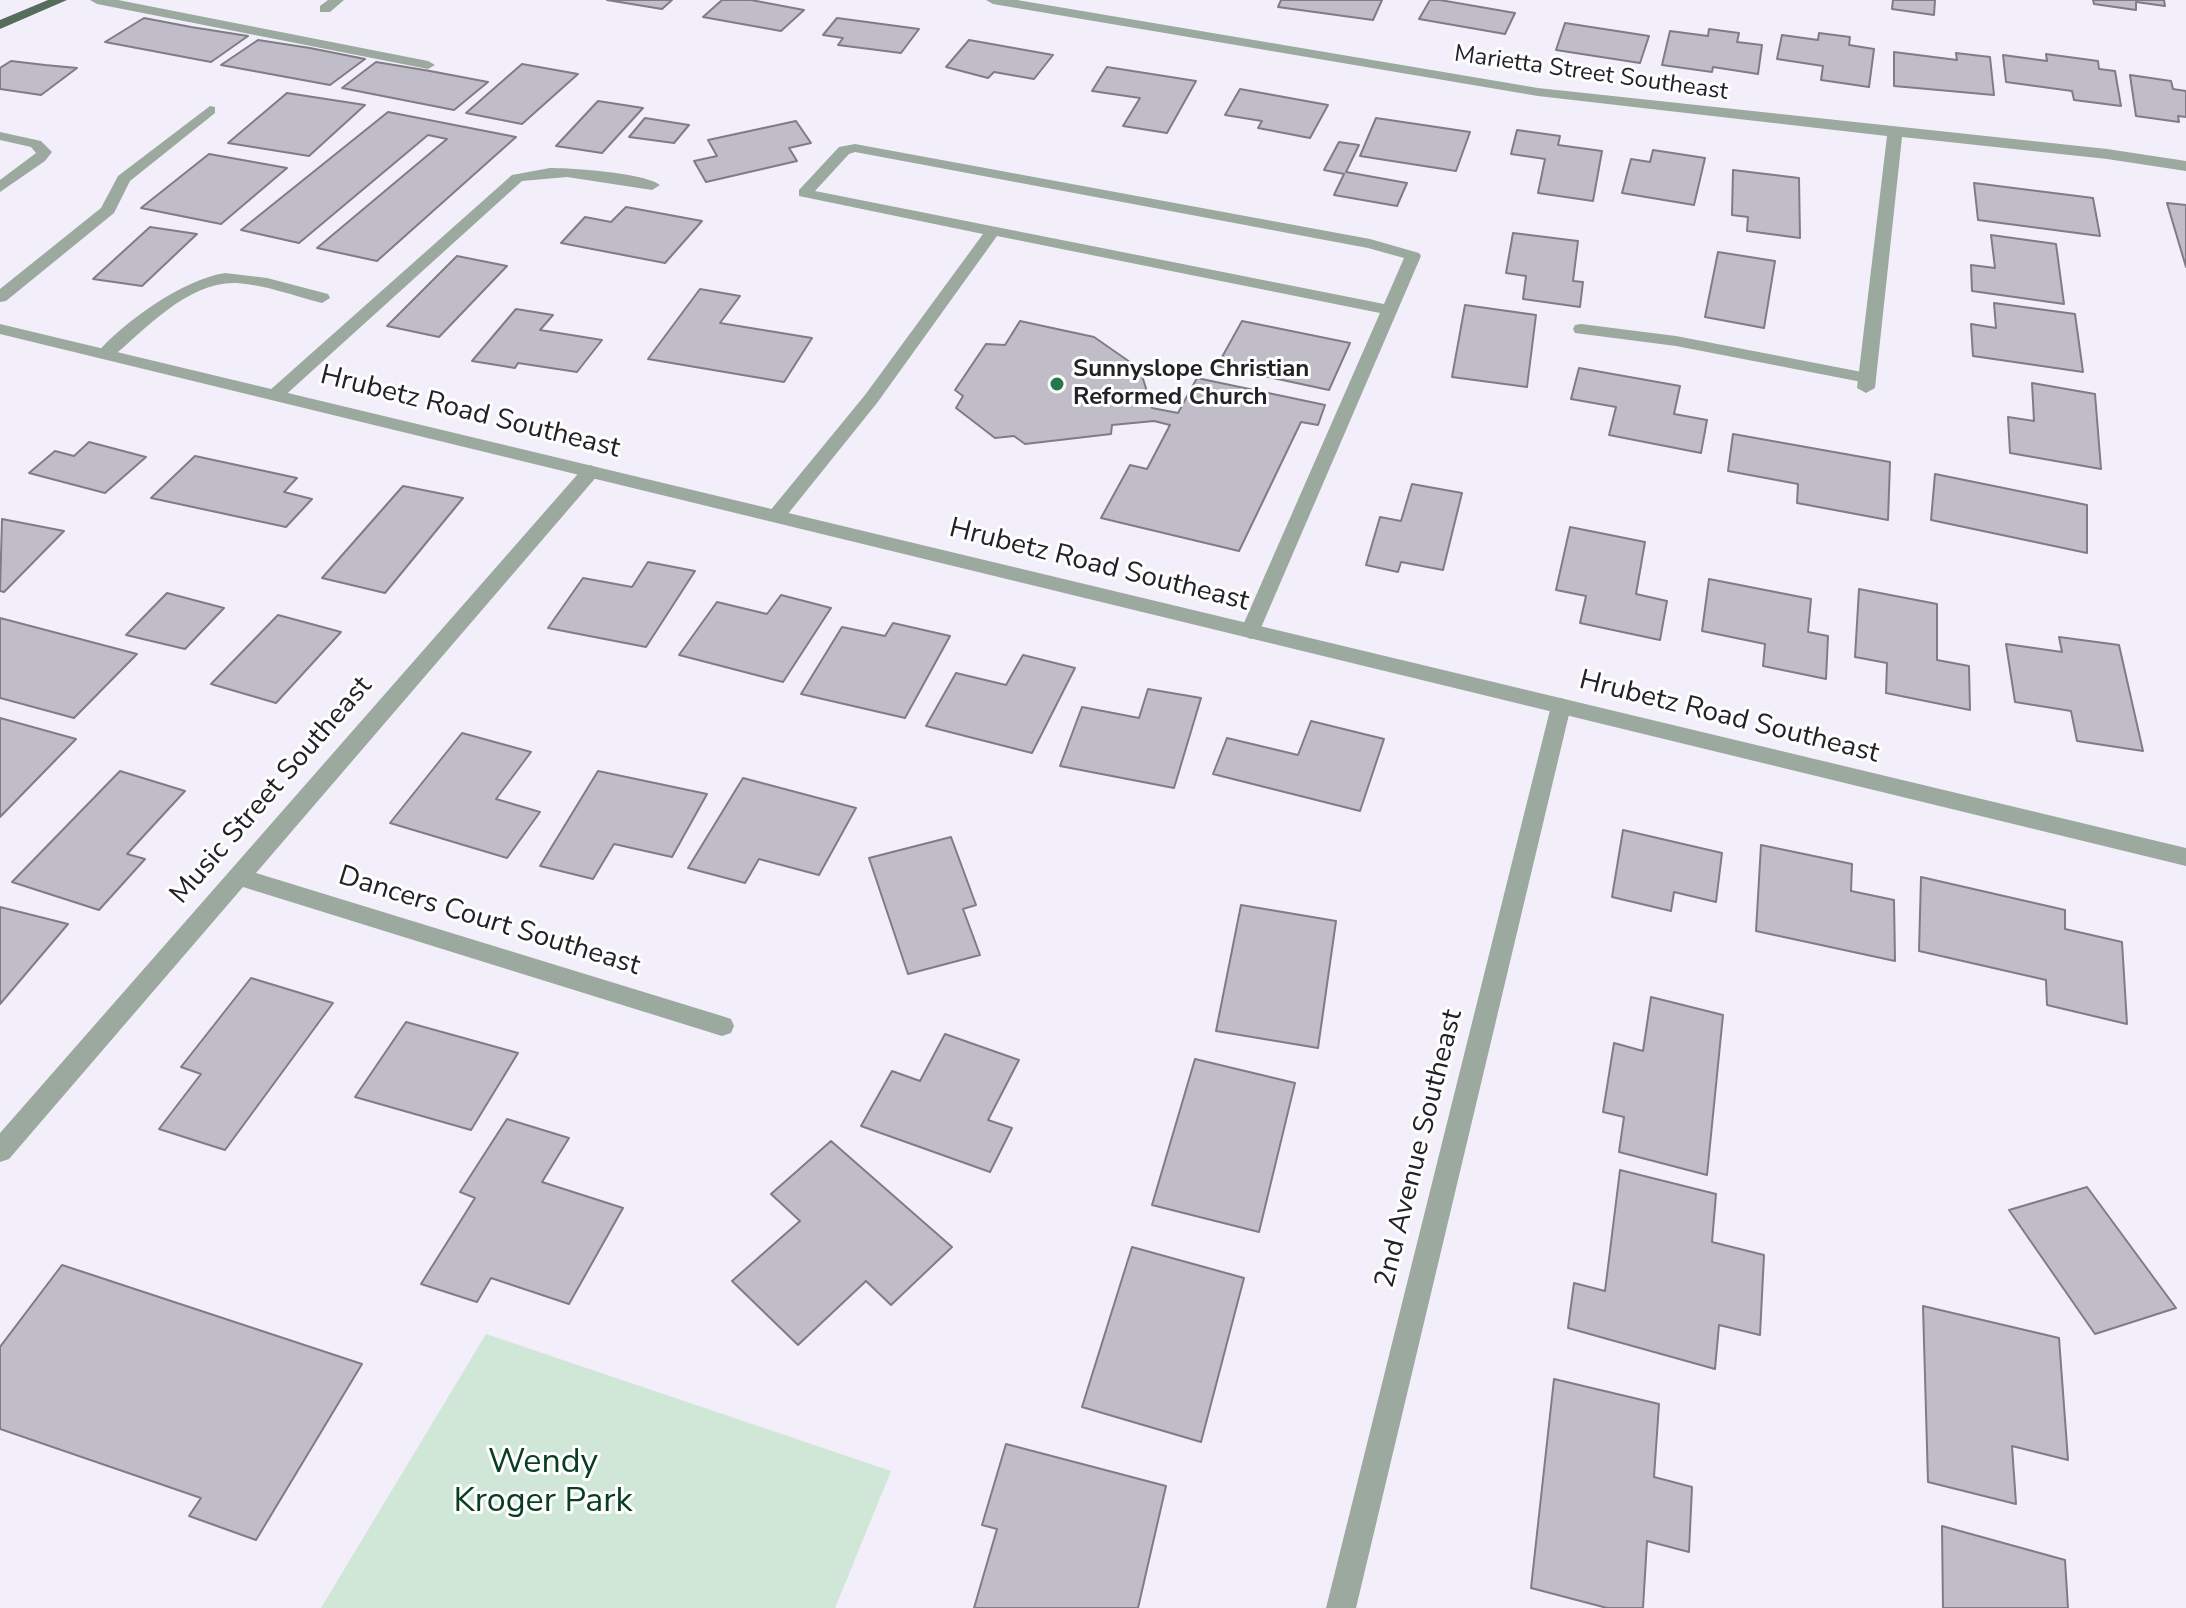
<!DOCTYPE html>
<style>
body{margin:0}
canvas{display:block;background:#f2eefa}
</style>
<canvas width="2186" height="1608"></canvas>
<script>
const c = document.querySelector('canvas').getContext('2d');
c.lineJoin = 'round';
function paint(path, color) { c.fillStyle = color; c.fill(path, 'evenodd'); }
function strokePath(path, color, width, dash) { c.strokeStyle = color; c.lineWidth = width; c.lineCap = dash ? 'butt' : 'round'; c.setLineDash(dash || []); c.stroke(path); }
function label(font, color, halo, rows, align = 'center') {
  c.font = font + ' "Nunito Sans",sans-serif'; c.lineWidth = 6; c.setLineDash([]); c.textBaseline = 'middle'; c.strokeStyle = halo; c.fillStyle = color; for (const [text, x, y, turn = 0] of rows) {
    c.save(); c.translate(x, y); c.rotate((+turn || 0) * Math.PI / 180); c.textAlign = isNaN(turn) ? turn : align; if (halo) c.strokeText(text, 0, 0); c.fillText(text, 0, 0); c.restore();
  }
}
paint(new Path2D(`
 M486,1334L891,1471L835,1608H321Z`), '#d0e6d6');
const building = new Path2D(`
 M607,0H672L662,9Z
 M722,0H751L804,10L781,31L703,17Z
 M1281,0H1382L1373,20L1278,7Z
 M1430,0H1440L1515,13L1505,34L1419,19Z
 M1893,0H1935L1934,15L1892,9Z
 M2093,0H2164L2165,6L2136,2V10L2094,4Z
 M144,18L191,27L248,36L211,62L105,42Z
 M837,18L919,29L901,53L838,45L843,38L823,35Z
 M1565,23L1649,36L1640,63L1556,50Z
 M1709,29L1739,33L1737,42L1762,45L1758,74L1713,67L1712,72L1662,65L1670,31L1708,36Z
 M1819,33L1850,37L1849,45L1874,49L1869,87L1821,80L1823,66L1777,59L1782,35L1818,40Z
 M258,40L310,48L365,59L330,85L221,65Z
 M969,40L1053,55L1034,79L994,72L988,78L946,67Z
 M1894,52L1957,60L1956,53L1990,57L1994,95L1894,86Z
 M2046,54L2098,61L2099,69L2115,71L2121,106L2074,100L2072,91L2006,82L2003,55L2047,61Z
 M11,61L45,65L77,68L41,95L0,89V68Z
 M376,62L430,71L488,82L454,110L342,88Z
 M522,64L578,74L522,124L466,113Z
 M1107,67L1196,81L1167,133L1123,126L1140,98L1092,91Z
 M2130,75L2171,81L2173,89L2186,91V117L2178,116L2179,122L2136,116Z
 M1240,89L1328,105L1310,138L1258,128L1262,121L1225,115Z
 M287,93L365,105L309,156L228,143Z
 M598,101L643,108L602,153L556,146Z
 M388,112L516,137L377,261L317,248L447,139L428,135L299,243L241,230Z
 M645,118L689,125L674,143L629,137Z
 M1376,118L1470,132L1456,171L1360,156Z
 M796,121L811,143L789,148L797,161L706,182L694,161L717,156L708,140Z
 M1517,130L1560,136L1558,145L1602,151L1593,201L1538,193L1545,159L1511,154Z
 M1339,142L1359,145L1346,172L1407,183L1397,206L1334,195L1344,174L1324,170Z
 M1653,150L1705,158L1694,205L1622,193L1631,159L1650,162Z
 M209,154L287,168L221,224L141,208Z
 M1733,170L1799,178L1800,238L1747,231L1748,217L1732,215Z
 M1974,183L2093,198L2100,236L1978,220Z
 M2167,203L2186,205V267Z
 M626,207L702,221L665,263L561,243L585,217L611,222Z
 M150,227L197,234L142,286L93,279Z
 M1513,233L1578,241L1573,281L1583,282L1580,307L1523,299L1526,276L1506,273Z
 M1991,235L2056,244L2064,304L1972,291L1971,265L1995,268Z
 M1718,252L1775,261L1764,328L1705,317Z
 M457,256L507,266L439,337L387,326Z
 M700,289L740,296L720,323L812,338L784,382L648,359Z
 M1994,303L2075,314L2083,372L1973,356L1971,324L1996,328Z
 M1465,305L1536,315L1527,387L1452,377Z
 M516,309L553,315L540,330L602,340L577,372L518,363L515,368L472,361Z
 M1020,321L1094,337L1140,369L1152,408L1178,413L1197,378L1325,405L1318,425L1301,422L1239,551L1101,518L1130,465L1147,469L1170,425L1154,421L1112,425L1111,434L1025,444L1014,436L995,438L956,408L963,396L955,390L986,344L1005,345Z
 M1242,321L1350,343L1329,390L1217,366Z
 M1579,368L1680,386L1674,414L1707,420L1701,453L1609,435L1616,407L1571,399Z
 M2032,383L2095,394L2101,469L2010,453L2008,417L2034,421Z
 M1733,434L1890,462L1888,520L1797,503L1798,484L1728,471Z
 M89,442L146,457L105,493L29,473L55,451L74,456Z
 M195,456L297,478L284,492L312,499L286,527L151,498Z
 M1935,474L2087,505V553L1931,520Z
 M1412,484L1462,493L1443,570L1401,562L1398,572L1366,565L1380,517L1401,521Z
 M403,486L463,498L385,593L322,578Z
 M2,519L64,531L4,592L0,591Z
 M1570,527L1645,542L1636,594L1667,601L1660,640L1580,623L1586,596L1556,590Z
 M648,562L695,571L646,647L548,628L583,578L632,587Z
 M1709,579L1811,599L1808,632L1828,636L1826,679L1763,666L1765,644L1702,631Z
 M1859,589L1937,604V660L1969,666L1970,710L1886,693L1887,663L1855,657Z
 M167,593L224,608L185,649L126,635Z
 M781,595L831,608L783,682L679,655L717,602L767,614Z
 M278,615L341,632L276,703L211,684Z
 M0,618L137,654L74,718L0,698Z
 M893,623L950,636L905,718L801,694L842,627L885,636Z
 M2059,637L2119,645L2143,751L2077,741L2071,711L2015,702L2006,644L2062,652Z
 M1023,655L1075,668L1032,753L926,726L956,673L1006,685Z
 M1148,689L1201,698L1174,788L1060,766L1082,707L1139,718Z
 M0,718L76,739L0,817Z
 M1311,721L1384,739L1360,811L1213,774L1227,738L1298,755Z
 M462,733L531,752L496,799L540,812L507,858L390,823Z
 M120,771L185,791L127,854L145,859L99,910L12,882Z
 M598,771L707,794L672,857L614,844L593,879L540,866Z
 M743,778L856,808L819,875L759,859L745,883L688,868Z
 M1623,830L1722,853L1716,902L1674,892L1671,911L1612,897Z
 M951,837L976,905L963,909L980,955L908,974L869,858Z
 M1761,845L1852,864L1851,891L1894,900L1895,961L1756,931Z
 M1921,877L2065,910V929L2122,942L2127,1024L2047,1005L2046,980L1919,951Z
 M1241,905L1336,921L1318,1048L1216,1031Z
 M0,907L68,924L0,1004Z
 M251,978L333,1003L225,1150L159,1129L201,1074L181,1067Z
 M1651,997L1723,1015L1707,1175L1619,1152L1624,1117L1603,1112L1614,1043L1643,1051Z
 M406,1022L518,1053L471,1130L355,1097Z
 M945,1034L1019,1060L988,1120L1012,1128L990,1172L861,1126L892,1071L920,1081Z
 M1195,1059L1295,1083L1259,1232L1152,1205Z
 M507,1119L569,1138L542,1182L623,1208L569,1304L491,1278L477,1302L421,1284L475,1198L460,1192Z
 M831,1141L952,1247L891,1305L866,1281L798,1345L732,1281L800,1221L771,1194Z
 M1620,1170L1716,1194L1712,1242L1764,1255L1760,1335L1719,1325L1715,1369L1568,1328L1574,1283L1605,1291Z
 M2087,1187L2176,1308L2095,1334L2009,1210Z
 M1132,1247L1244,1278L1201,1442L1082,1407Z
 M62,1265L362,1364L256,1540L189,1516L201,1498L0,1429V1347Z
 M1923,1306L2059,1338L2068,1460L2012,1446L2016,1504L1928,1482Z
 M1554,1379L1659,1404L1654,1477L1692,1487L1689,1552L1647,1541L1643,1608H1607L1531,1588Z
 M1006,1444L1166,1486L1138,1608H974L997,1529L982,1525Z
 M1942,1526L2065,1560L2068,1608H1943Z`);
paint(building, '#c0bdc8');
strokePath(building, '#7f7c86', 2);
paint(new Path2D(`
 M90,0H118L428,61L435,65L428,69L97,4Z
 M328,0H344L330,12H320V6Z
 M210,106L215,107V113L130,181L114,213L6,301L0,302V289L101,208L118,176Z
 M0,132L41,141L52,152L45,161L0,192V180L36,153L31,147L0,140Z
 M855,144L1370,239L1419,253L1421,256L1257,637L1250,639L1240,632L1380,313L997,236L877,403L783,520H769L767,516L769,512L865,395L983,234L799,196V190L839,147ZM855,152L1368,248L1404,258L1384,304L815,191L849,154Z
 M550,168C572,168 645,173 660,185L652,190L567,177L522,181L281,399H269L266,395L269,391L512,175Z
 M225,273L267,278L328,294L330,298L322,303C294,296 266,285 237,283C188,281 146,329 111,358H99L96,354C123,322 184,279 225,273Z
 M1581,324L1676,336L1867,373L1876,378L1867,383L1676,346L1575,333L1573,329L1575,325Z`), '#9ca99f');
paint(new Path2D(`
 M986,0H1017L1538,88L2107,149L2186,161V171L2107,159L1902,137L1875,388L1866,393L1857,388L1887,136L1538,96L993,4Z
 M591,465L600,471L598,475L256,873L722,1016L731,1019L734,1026L731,1033L722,1036L243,887L9,1159L0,1162V1133L584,467Z
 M1561,698L1568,701L1571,706L1356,1608H1326L1551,706L1554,701Z`), '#9ca99f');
paint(new Path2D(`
 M0,324L2186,848V866L0,334Z`), '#9ca99f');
paint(new Path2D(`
 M48,0H67L0,29V20Z`), '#566d5c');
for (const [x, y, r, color] of [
 [1057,384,8,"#277848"]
]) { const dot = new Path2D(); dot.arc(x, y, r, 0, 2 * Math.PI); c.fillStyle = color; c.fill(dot); strokePath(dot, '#fefefe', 3); }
label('24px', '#232125', '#fefefe', [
 ["Marietta Street Southeast",1591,74,8]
]);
label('bold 24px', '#232125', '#fefefe', [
 ["Sunnyslope Christian",1073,370],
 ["Reformed Church",1073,398]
], 'left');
label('28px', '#232125', '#fefefe', [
 ["Hrubetz Road Southeast",470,413,14],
 ["Hrubetz Road Southeast",1099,566,14],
 ["Hrubetz Road Southeast",1729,718,14],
 ["Music Street Southeast",272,791,-49],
 ["Dancers Court Southeast",489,922,17],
 ["2nd Avenue Southeast",1420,1149,-76]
]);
label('34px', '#073d20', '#fefefe', [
 ["Wendy",543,1464],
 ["Kroger Park",543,1503]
]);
</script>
